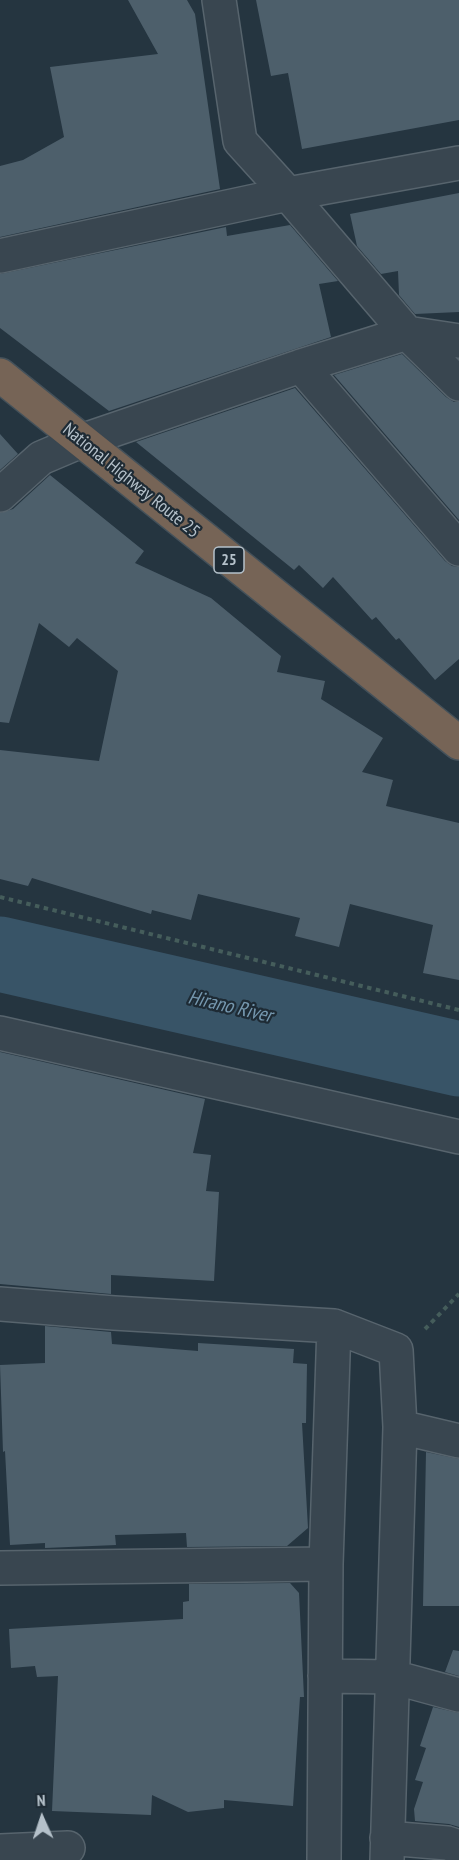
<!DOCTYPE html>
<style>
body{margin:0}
#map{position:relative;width:459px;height:1860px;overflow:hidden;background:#253540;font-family:"PT Sans Narrow",sans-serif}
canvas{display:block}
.north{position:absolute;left:12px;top:1788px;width:60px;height:60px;-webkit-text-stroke:4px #1e2b35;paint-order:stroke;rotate:357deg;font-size:16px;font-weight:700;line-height:24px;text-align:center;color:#b5c1ca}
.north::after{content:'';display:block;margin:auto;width:21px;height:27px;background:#b5c1ca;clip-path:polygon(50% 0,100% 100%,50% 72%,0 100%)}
</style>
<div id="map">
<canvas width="459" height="1860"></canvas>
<div class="north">N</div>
</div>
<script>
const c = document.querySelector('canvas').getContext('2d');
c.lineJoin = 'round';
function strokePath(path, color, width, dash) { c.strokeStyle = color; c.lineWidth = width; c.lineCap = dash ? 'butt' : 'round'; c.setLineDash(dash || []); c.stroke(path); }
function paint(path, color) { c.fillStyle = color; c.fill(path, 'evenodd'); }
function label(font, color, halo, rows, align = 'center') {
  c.font = font + ' "PT Sans Narrow",sans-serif'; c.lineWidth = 4.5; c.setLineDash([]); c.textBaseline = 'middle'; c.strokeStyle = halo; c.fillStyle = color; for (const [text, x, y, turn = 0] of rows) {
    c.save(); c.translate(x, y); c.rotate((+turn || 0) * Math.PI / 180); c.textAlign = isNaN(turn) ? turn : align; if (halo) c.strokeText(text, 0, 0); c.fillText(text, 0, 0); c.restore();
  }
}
strokePath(new Path2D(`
 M0,954L459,1059`), '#385467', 75);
paint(new Path2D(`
 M128,0H187L195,14L220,189L0,237V166L23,160L64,137L50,67L158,54Z
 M256,0H459V120L302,149L288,73L271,76Z
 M459,193V312L415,314L399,295L398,271L381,274L357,246L350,214Z
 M290,225L338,281L319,284L331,337L109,411L0,328V274L226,227L227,236Z
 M402,354L446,397L454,402H459V520L334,375Z
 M295,388L445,561L452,566L459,567V659L435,680L399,638L396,640L376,617L372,620L333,577L323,588L299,565L294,570L136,442Z
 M0,434L18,454L0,470Z
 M50,475L144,551L135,563L211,598L281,656L277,672L325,681L321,699L383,738L362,772L393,780L386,806L459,823V980L423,973L433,925L350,904L339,947L295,936L300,918L198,894L191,920L152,910L151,914L32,878L28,886L0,879V750L99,761L118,671L77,638L69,647L39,623L9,723L0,722V513L13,509Z
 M0,1052L205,1099L193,1153L211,1155L206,1191L219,1192L214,1281L111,1275V1294L0,1284Z
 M45,1326L111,1332L112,1344L198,1351V1343L294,1349L293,1363L307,1364L306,1423H302L308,1528L287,1546L187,1547L186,1533L115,1535L116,1545L45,1548V1543L10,1545L5,1451L3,1452L0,1365L45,1363Z
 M426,1452L459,1459V1606H423Z
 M290,1583L299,1593L304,1697H300L293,1806L224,1800V1808L188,1812L152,1795L151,1815L52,1811L58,1676L37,1677L35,1666L11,1668L9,1629L183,1619V1602L189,1601V1584Z
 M453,1650L459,1651V1676L445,1672Z
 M433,1707L459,1713V1827L449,1824L415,1821L414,1809L423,1782L415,1780L426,1748L420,1746Z`), '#4d5f6b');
const minor = new Path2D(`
 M219,0L240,141L288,194L407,333L459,384
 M0,256L288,194L459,163
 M301,366L459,549
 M0,495L41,458L81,441L301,366L407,333L459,341
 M0,1033L459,1137
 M0,1304L114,1313L334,1326L396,1350L400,1427L387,1860
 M400,1427L459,1441
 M0,1568L326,1564
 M325,1676L393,1677L459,1695
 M387,1838L447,1843L459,1847
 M0,1851L68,1848
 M324,1860L326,1564L334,1326`);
const highway = new Path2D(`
 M0,375L459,743`);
strokePath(minor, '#57646d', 36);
strokePath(highway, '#44515a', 36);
strokePath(new Path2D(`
 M0,897L459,1010
 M425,1329L459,1294`), '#455d5b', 4, [4.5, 4.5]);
strokePath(minor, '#394650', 33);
strokePath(highway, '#766456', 33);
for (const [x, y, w] of [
 [229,560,30]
]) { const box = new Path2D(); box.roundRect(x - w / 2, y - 13, w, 26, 4.5); c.fillStyle = '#1e2b35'; c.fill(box); strokePath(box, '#b5c1ca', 1.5); }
label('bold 16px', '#b5c1ca', null, [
 ["25",229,560]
]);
label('18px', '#b5c1ca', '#1e2b35', [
 ["National Highway Route 25",131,481,39]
]);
label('italic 20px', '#7597ae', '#1e2b35', [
 ["Hirano River",230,1007,13]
]);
</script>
